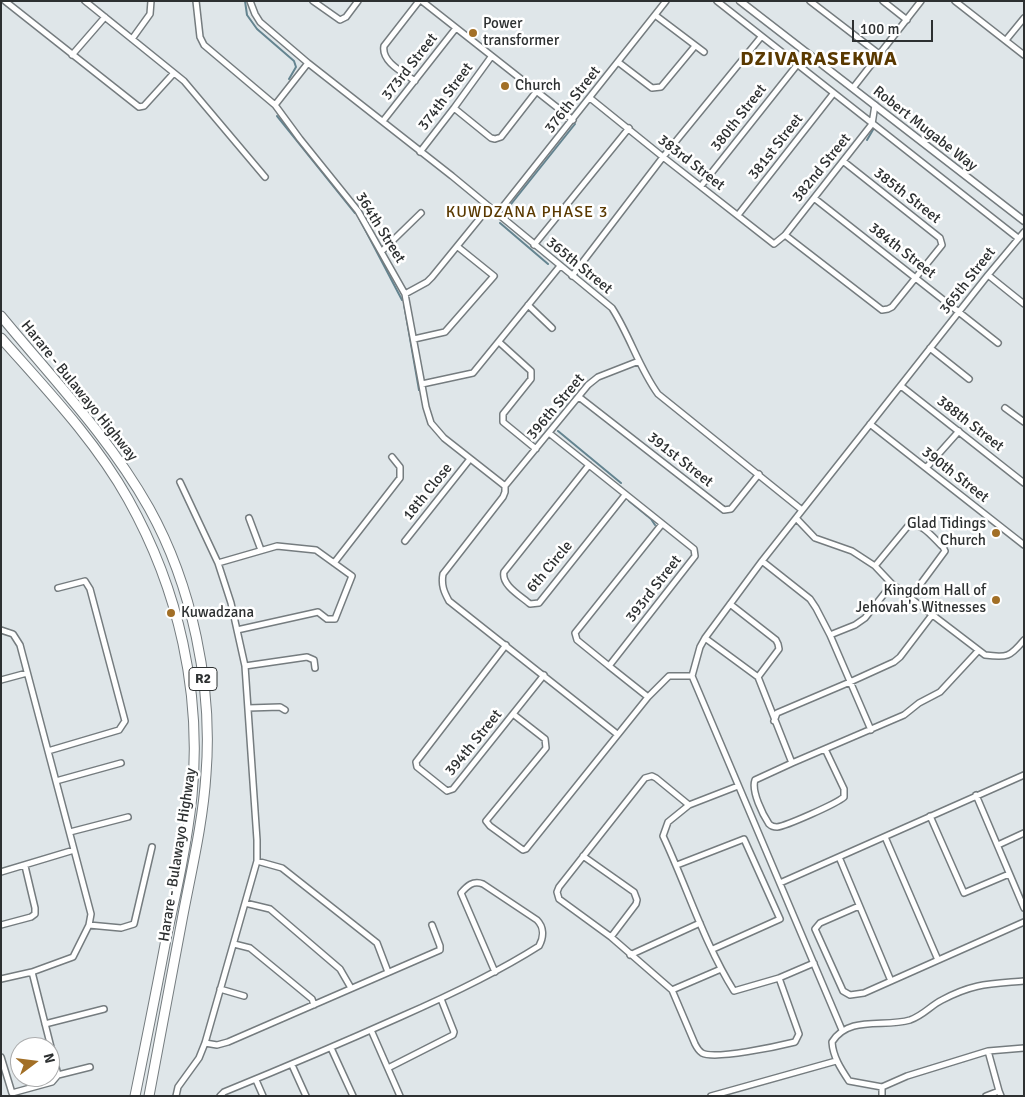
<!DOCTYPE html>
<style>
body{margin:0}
#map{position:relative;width:1025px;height:1097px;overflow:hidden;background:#dfe6e9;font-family:Signika,sans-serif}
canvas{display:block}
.frame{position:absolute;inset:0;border:2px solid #2d3031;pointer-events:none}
.north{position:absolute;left:10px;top:1037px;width:50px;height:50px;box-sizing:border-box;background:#fff;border:1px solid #abacad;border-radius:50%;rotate:75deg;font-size:14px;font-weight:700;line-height:20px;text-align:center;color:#2d3031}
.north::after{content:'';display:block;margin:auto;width:18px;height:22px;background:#a26f26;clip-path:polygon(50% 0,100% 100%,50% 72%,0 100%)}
.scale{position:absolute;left:852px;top:20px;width:81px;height:22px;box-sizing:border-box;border:2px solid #2d3031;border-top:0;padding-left:6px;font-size:15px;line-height:18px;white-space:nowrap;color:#2d3031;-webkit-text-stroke:4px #fff;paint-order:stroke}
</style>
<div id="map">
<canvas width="1025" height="1097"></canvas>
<div class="frame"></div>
<div class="north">N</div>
<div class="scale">100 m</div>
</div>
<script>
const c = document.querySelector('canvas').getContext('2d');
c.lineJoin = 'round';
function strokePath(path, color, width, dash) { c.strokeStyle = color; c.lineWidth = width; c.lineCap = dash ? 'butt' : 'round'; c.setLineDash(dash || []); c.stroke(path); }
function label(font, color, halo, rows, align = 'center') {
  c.font = font + ' Signika,sans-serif'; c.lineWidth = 5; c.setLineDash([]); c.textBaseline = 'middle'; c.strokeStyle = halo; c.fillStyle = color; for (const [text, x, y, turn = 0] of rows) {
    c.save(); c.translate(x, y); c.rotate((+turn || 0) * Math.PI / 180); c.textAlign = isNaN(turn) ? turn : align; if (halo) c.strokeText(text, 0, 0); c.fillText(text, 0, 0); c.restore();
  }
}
strokePath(new Path2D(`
 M245,1L247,15L257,29L294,61L296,67L289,79
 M277,116L355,213
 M867,140L874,128
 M504,213L575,124
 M359,218L402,300
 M500,223L548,264
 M404,304L419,390
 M558,431L621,483
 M629,501L651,519L655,525`), '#648490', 2);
const minor = new Path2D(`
 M5,1L139,107L144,106L174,73
 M85,1L184,81L265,177
 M196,1L200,37L204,45L275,105L300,139L358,211L405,294L426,407L431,423L444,438L505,486
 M250,1L255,14L260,22L308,63L452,176L612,308C630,336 639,368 658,394L802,510
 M313,1L340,20L346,17L358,1
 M422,1L573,120
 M717,1L1018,238
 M810,1L879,54
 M883,1L907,20
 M955,1L1024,55
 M655,15L704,52
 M132,39L150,14L151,1
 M1006,40L1024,18
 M72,55L105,17
 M618,62L652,88L661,87L695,46
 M415,81C404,73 381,62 384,46L419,1
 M853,88L921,1
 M590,98L663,157L774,244L785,235L872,124L875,105
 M275,105L308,63
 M454,108L491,138L495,139L501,137L536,92
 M383,121L456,28
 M420,152L454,108L491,57
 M701,186L797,65
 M814,198L998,343
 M497,214L666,1
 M738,215L833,94
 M785,235L882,310L888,309L892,307L942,245L940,238L843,161
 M534,245L629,128
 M382,251L421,213
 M988,275L1024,304
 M572,276L663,157L761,37
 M405,294L427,282L432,277L489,207
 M528,305L552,328
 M414,339L445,332L494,276L458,247
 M499,342L531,371V379L503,414V422L536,449
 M930,348L969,379
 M422,384L473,373L560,266
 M901,386L1024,483
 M579,397L724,510L731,509L759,474
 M1005,408L1024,422
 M870,424L1024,545
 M589,465L504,572C501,585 521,596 530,604L539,603L625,495
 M926,468L959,431
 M505,486V492L503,497L443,574C441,585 444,592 449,601L617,734
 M505,486L588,385L598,377L639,361
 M249,518L261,550
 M796,518L815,538L852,551L875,566L892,584L985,655C1007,658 1010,657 1024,640
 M405,541L470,459
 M762,561L810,599L816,608L830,635L871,730
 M218,563L277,546L316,550L352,576L335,619H327L318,612L237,630
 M334,563L400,478V467L392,457
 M875,566L908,526C921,520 934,539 943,547L945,551L911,597
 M730,604L776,640L778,644L779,649L758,677
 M1,630L13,634L20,645L91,914L89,925L73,957L32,972L1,979
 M830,635L855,625L865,618L892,584
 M705,638L758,677L792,763
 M506,645L416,762L417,767L447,791L453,789L544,675
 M245,666L307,657L314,660L315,668
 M609,666L577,640L575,633L662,524
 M692,676L842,1030
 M1,680L27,673
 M648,697L669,676H692L700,647L705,638L762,561L988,275L1024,232
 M248,708L280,707L285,710
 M513,714L545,739L546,748L486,821L490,826L523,850L526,849L648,697L609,666L695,556L694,549L549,433
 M774,721L777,713L850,682L894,662L900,657L932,615
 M825,749L844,789V797C836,804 786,826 777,827C773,827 771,826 769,824C763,815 751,791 755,780L792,763L904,715L919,703L940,692L978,651
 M48,751L119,730L125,721L90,589L85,581L58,588
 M56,781L121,763
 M738,786L689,805L668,822L663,836C687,887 704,943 734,991L779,978L814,963
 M976,795L1024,908
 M689,805L656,778L652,776L645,778L559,887L557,892L559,899L611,937L672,990L695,1044C697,1048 699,1051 702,1053C715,1060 779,1046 795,1042L799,1034L779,978
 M930,816L964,893L1009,874
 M70,832L128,817
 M885,837L938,960
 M998,845L1024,833
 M583,856L634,892L637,900L636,904L611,937
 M839,857L891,981
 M257,861L282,868L377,943L388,972
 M677,865L744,839L780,919L713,949
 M1,872L74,850
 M780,883L1024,775
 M245,903L270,909L340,969L351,988
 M859,906L820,923L815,929L843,991L850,995L864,993L1024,922
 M1,925L31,917L35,914V908L25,866
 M89,925L121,928L134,924L152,847
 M234,944L250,948L312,999L314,1005
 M630,955L700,923
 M1024,981C990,984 974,983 942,1000C930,1006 924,1015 910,1020C884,1028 849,1015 832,1042C833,1057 841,1069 849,1081L882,1087L907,1076L988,1051L1024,1048
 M220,989L244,996
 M672,990L721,969
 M45,1024L104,1009
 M371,1030L400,1096
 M205,1043L217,1045L228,1042L440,950V946L432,925
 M331,1048L353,1096
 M988,1051L999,1091
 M1,1057L12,1093L52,1082L58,1075L32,972
 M292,1065L306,1096
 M388,1068L453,1035L454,1032L441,999
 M58,1075L90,1067
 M256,1080L263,1096
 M882,1087V1096
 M176,1096L178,1087L199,1058L205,1043L257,861V840L245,666L231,603L218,563L180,482
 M220,1096L224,1092C283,1068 342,1043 400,1017C448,996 495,974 539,946C544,937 544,927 537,920L483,884C473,880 467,886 461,893L495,972
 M711,1096L836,1061
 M986,1096L999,1091L1001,1096`);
const tertiary = new Path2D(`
 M740,1L1024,221`);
const trunk = new Path2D(`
 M1,316C52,378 109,437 149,508C192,585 213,686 206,774C203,823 191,872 182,920C171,979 160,1037 149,1096
 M1,338C46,389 95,440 128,499C179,590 202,693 192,796C187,843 177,889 167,934C157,988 146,1042 135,1096`);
strokePath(minor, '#757c7f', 8);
strokePath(tertiary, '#757c7f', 9);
strokePath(trunk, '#757c7f', 11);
strokePath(minor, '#fff', 5);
strokePath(tertiary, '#fff', 6);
strokePath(trunk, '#fff', 9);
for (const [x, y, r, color] of [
 [473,33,5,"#a26f26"],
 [505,86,5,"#a26f26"],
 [996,533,5,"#a26f26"],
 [996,600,5,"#a26f26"],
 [171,613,5,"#a26f26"]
]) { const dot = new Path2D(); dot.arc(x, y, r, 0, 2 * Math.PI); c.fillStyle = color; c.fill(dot); strokePath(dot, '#fff', 2); }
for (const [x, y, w] of [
 [203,679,28]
]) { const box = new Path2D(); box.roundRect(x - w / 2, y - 11.5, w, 23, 4); c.fillStyle = '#fff'; c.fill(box); strokePath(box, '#2d3031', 1); }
label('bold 14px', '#2d3031', null, [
 ["R2",203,679]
]);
label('15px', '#2d3031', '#fff', [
 ["Power",483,24],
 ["transformer",483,41],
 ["Church",515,86],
 ["Glad Tidings",986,524,"right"],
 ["Church",986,541,"right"],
 ["Kingdom Hall of",986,591,"right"],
 ["Jehovah's Witnesses",986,608,"right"],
 ["Kuwadzana",181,613]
], 'left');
label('15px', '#2d3031', '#fff', [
 ["373rd Street",410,67,-52],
 ["374th Street",446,97,-53],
 ["376th Street",573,100,-52],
 ["380th Street",739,118,-52],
 ["Robert Mugabe Way",925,129,38],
 ["381st Street",776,147,-52],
 ["383rd Street",691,163,38],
 ["382nd Street",822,168,-51],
 ["385th Street",907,196,38],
 ["364th Street",380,228,58],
 ["384th Street",902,251,38],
 ["365th Street",579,266,39],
 ["365th Street",968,281,-52],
 ["Harare - Bulawayo Highway",79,391,51],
 ["396th Street",556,407,-50],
 ["388th Street",970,424,38],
 ["391st Street",680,460,38],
 ["390th Street",955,475,38],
 ["18th Close",428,492,-51],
 ["6th Circle",550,567,-50],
 ["393rd Street",654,589,-52],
 ["394th Street",474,743,-51],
 ["Harare - Bulawayo Highway",178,855,-81]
]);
c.letterSpacing = '1px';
label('16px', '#5a3900', '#fff', [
 ["KUWDZANA PHASE 3",527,213]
]);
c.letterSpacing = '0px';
c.letterSpacing = '1px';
label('bold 20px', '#5a3900', '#fff', [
 ["DZIVARASEKWA",819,60]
]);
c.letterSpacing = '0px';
</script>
